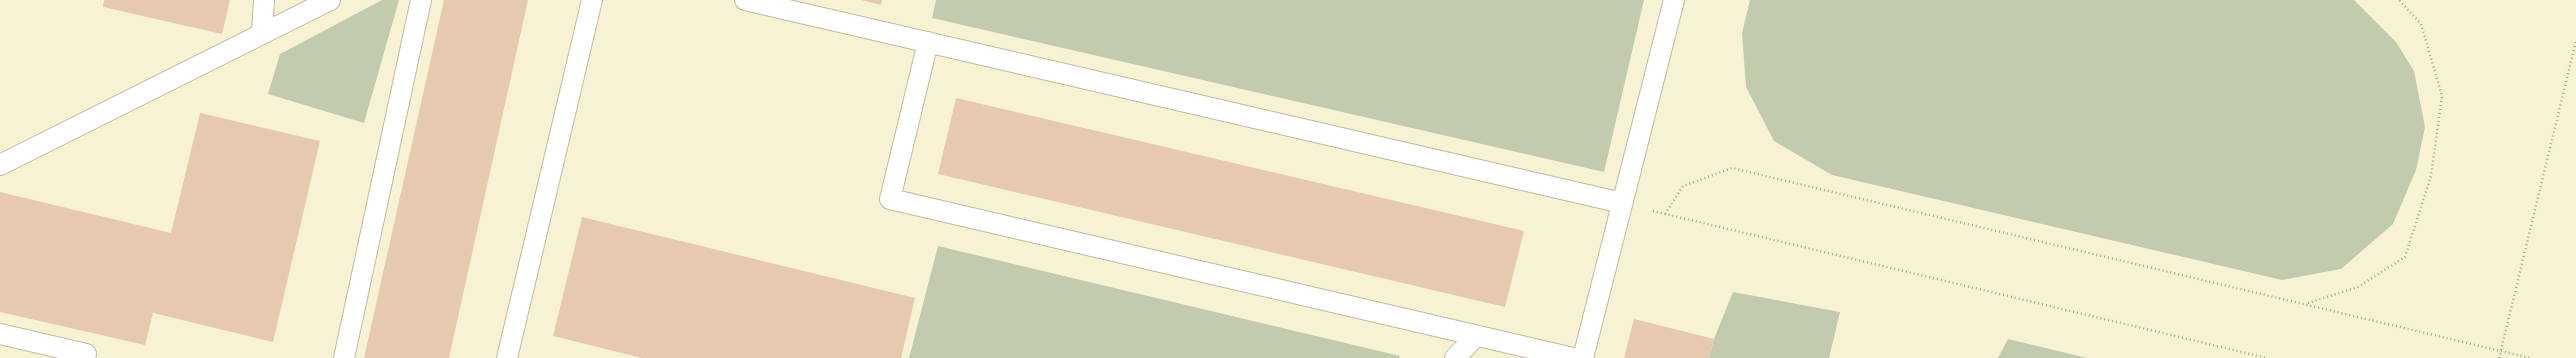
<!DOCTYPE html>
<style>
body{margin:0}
canvas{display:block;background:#f8f2d5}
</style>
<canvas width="2576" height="358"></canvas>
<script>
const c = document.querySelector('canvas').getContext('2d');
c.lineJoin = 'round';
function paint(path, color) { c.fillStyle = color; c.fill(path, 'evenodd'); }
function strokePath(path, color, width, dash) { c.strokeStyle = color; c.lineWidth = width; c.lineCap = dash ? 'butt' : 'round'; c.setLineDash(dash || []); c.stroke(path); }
paint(new Path2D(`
 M382,0H399L364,123L268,94L280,54Z
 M936,0H1644L1604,172L932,18Z
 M1750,0H2354L2396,42L2414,71L2425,127L2416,170L2393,224L2341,269L2282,280L1832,175L1774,141L1746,87L1742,33Z
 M938,246L1400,356L1399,358H909Z
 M1733,292L1840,312L1829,358H1709L1714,339Z
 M2008,339L2087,358H1998Z`), '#c3cbaf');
paint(new Path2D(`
 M104,0H230L222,34L103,7Z
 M444,0H528L449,358H364Z
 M861,0H882L881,5Z
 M956,98L1524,231L1505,307L938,174Z
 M200,113L320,141L273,342L153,313L145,345L0,312V192L171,233Z
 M582,217L915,298L901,358H642L553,336Z
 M1634,319L1714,339L1709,358H1624Z`), '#e7c9b0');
const service = new Path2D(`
 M745,0L1622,203
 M262,34L264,0
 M928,42L890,199L1573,358
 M0,165L330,0
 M0,334L86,354
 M344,358L421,0
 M507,358L592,0
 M1455,358L1476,336
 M1583,358L1674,0`);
strokePath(service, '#c1bb9f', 22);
strokePath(new Path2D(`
 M1653,211L2267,358
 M1665,214L1683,186L1732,168L2530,358
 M2308,303L2358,287L2405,257L2431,176L2442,96L2421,24L2399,0
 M2499,358L2576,41`), '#a8a38d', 2.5, [1, 3]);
strokePath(service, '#fff', 20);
</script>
